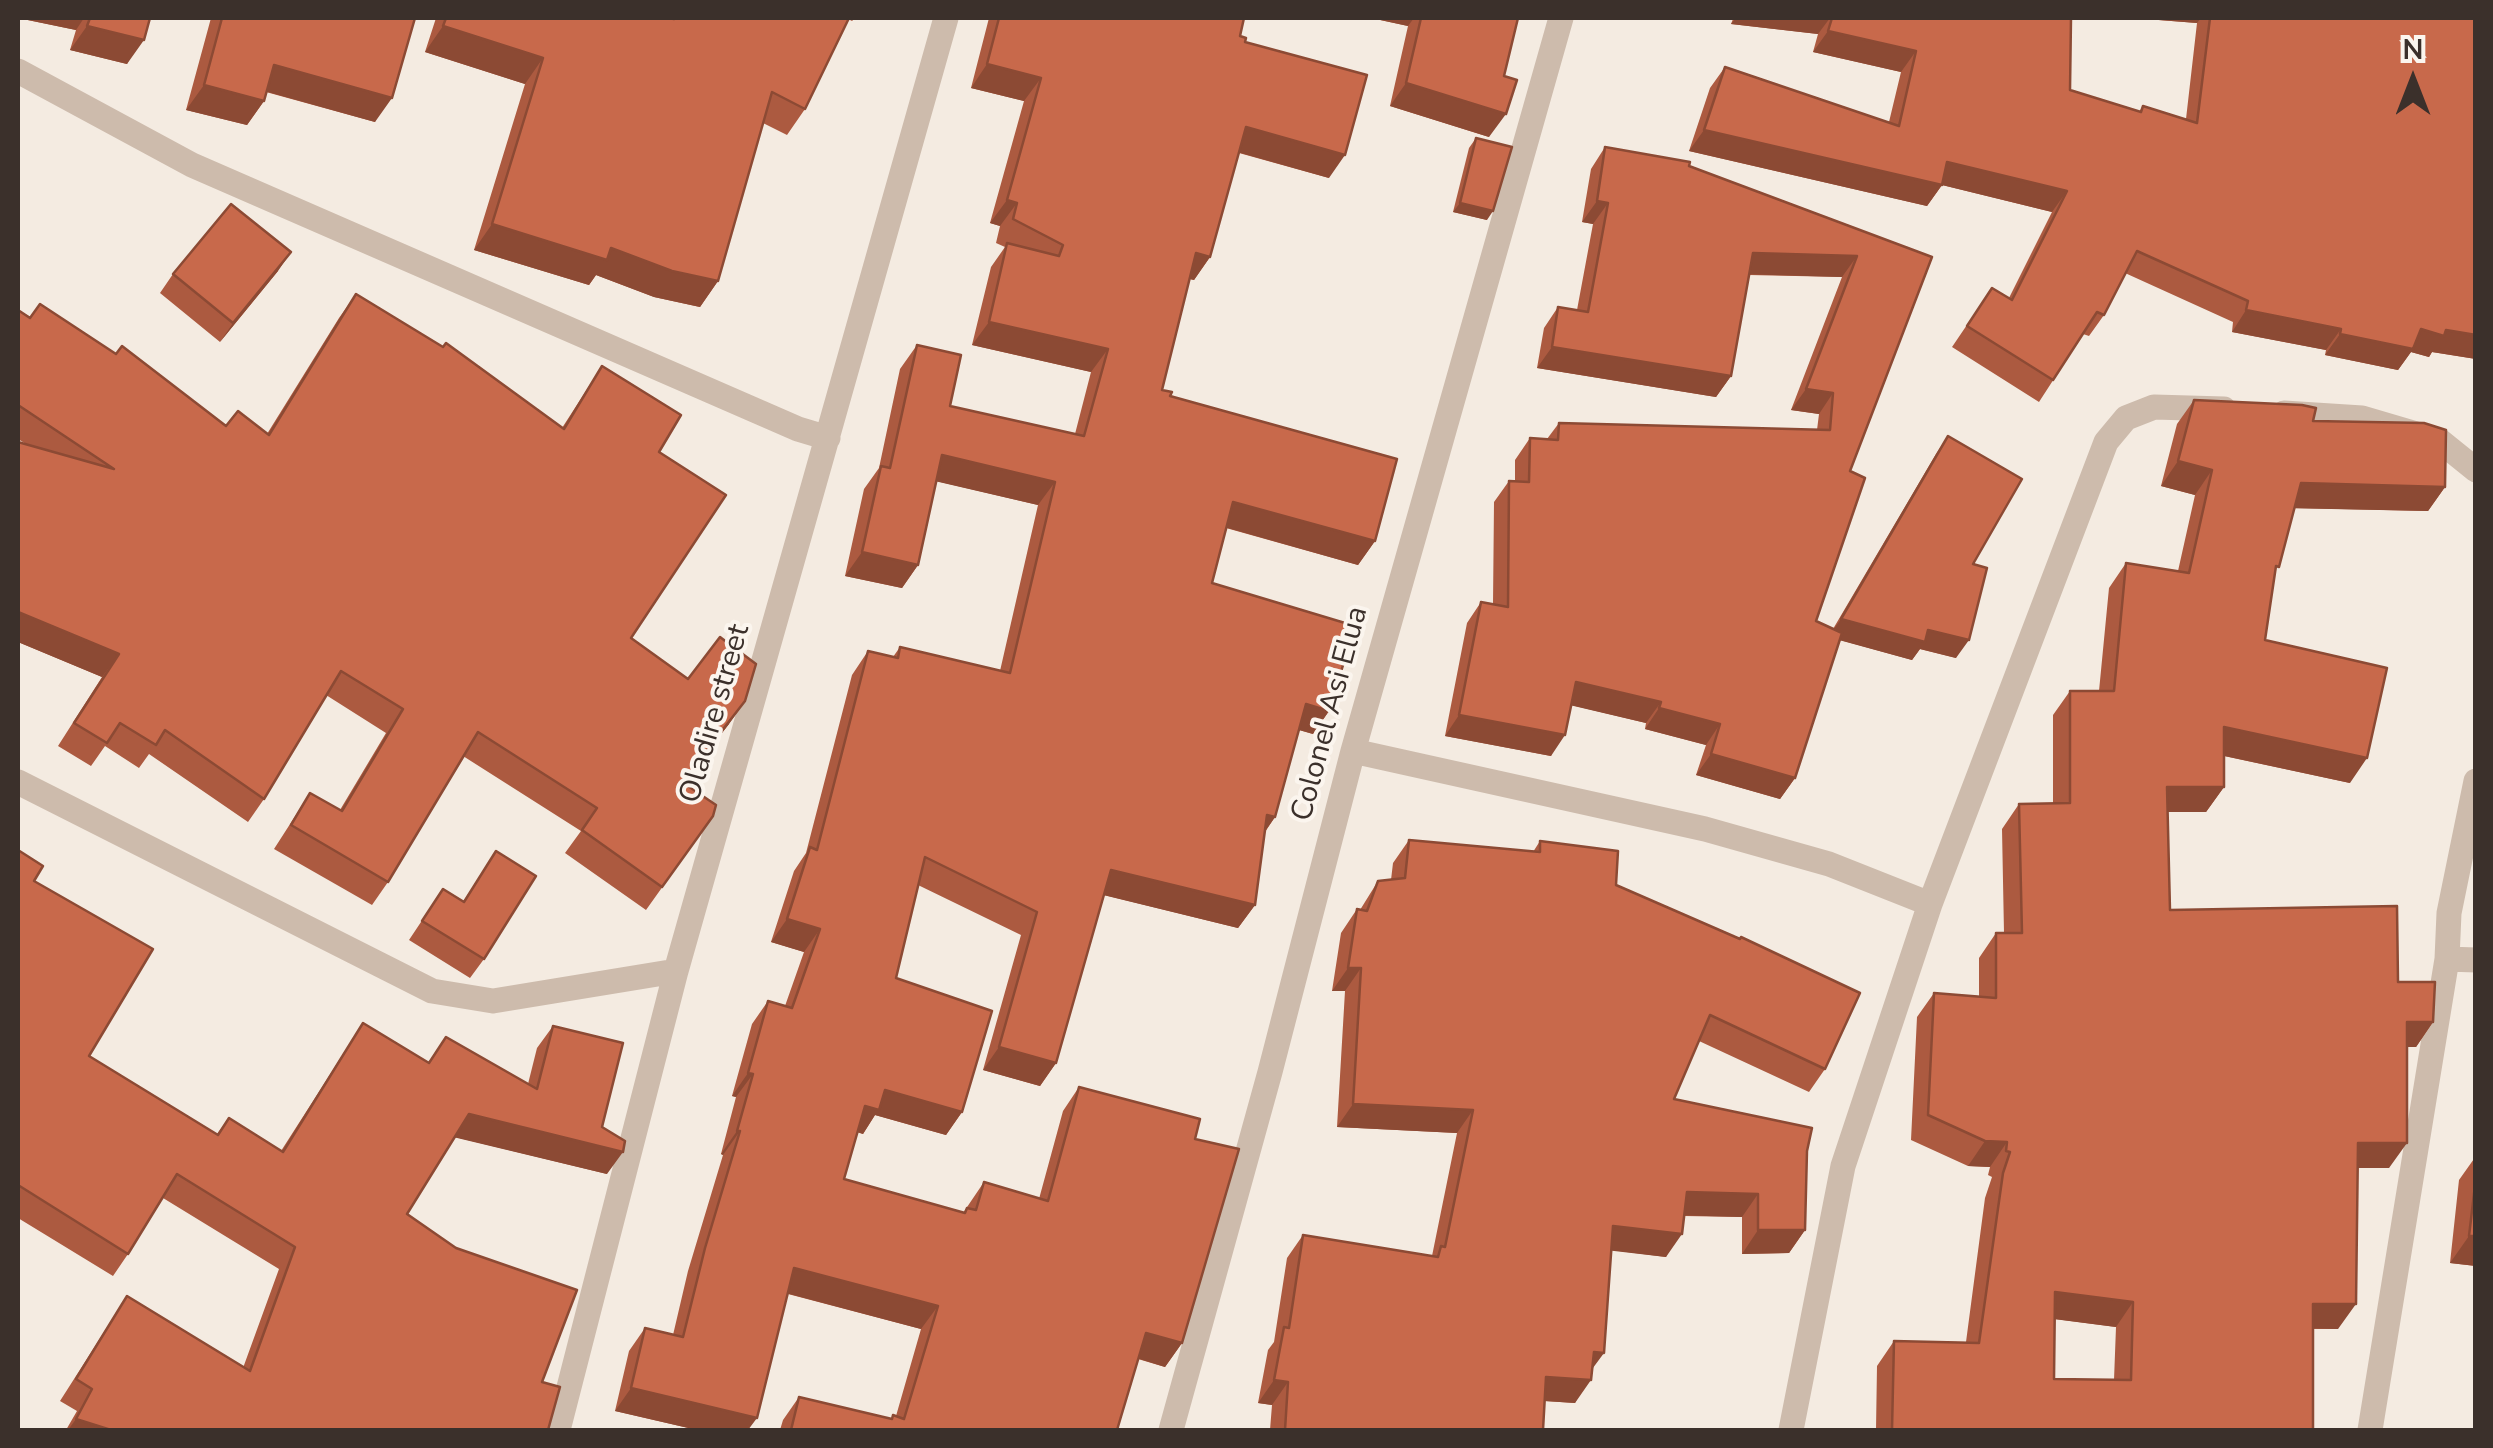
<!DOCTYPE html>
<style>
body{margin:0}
#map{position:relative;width:2493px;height:1448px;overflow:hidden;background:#f4ebe1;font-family:"Nunito Sans",sans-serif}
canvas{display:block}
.frame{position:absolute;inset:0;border:20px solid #3b302b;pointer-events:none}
.north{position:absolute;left:2363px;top:30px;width:100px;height:100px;-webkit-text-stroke:8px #fbf5ee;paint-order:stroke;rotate:0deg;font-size:28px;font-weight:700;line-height:40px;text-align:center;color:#3b302b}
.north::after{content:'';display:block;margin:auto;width:35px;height:45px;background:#3b302b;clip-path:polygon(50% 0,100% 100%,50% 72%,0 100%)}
</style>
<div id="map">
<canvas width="2493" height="1448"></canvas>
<div class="frame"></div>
<div class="north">N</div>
</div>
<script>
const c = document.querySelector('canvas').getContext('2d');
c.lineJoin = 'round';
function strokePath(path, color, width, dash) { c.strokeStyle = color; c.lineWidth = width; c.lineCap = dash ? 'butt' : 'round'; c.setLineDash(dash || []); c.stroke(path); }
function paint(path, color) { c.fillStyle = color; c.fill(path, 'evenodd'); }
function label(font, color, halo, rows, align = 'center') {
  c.font = font + ' "Nunito Sans",sans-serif'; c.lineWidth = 8; c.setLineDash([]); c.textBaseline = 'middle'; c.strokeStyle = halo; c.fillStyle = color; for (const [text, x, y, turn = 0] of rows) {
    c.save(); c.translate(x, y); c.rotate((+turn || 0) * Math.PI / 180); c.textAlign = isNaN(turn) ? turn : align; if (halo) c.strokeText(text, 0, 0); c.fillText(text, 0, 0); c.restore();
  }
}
strokePath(new Path2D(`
 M18,71L192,165L798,429L828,438
 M2284,413L2362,418L2440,441L2476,470
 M1353,751L1705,829L1829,864L1930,904L1843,1166L1791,1430
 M18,782L432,991L493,1001L676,971
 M1930,904L2106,442L2126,418L2154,407L2224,409
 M2447,959L2476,960
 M558,1430L676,971L946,18
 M1171,1430L1270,1072L1353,751L1561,18
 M2370,1430L2447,959L2449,913L2476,781`), '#cdbbac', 25);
paint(new Path2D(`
 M18,18H150L127,64L70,50L76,30Z
 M211,18H415L375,122L266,92L264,101L247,125L186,110Z
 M436,18H855L852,21L848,19L805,109L787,135L763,123L718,281L700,307L654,297L596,275L589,285L474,250L525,84L425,52Z
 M989,18H1244L1240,36L1329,178L1239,153L1210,257L1194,280L1189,279L1162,390L1375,541L1358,565L1226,528L1212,583L1329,711L1313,734L1299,730L1275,817L1265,832L1255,905L1238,928L1104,895L1056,1063L1040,1086L983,1070L1021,935L918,885L896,978L962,1112L946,1135L875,1115L863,1134L857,1132L844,1179L963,1213L984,1182L1039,1199L1063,1111L1079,1087L1195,1139L1182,1343L1165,1367L1138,1359L1117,1430H780L783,1420L799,1397L891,1419L893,1415L896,1416L921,1329L788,1294L748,1430H697L615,1411L629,1351L645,1328L673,1335L688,1271L723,1155L721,1154L736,1097L732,1096L752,1024L768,1001L785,1006L804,952L771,942L794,871L806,853L852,675L868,651L893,657L900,647L1000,671L1038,505L936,481L918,565L902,588L845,576L864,489L879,468L900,369L917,345L950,406L1075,434L1091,372L972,345L991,267L1005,247L996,243L1000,226L990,223L1024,101L971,88Z
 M1371,18H1518L1489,137L1390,106L1408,26Z
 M1724,18H2071L2070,90L2139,112L2143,106L2186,119L2197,23L2133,18H2476V359L2432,352L2429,357L2411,352L2398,370L2325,355L2326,350L2232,332L2233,322L2125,273L2104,315L2089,336L2083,334L2039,402L1952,347L1992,288L2009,298L2052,212L1942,185L1927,206L1689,151L1710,88L1725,67L1889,122L1901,72L1813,52L1818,34L1731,24L1733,19Z
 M1476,138L1487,220L1453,212L1469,148Z
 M1605,147L1689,166L1932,257L1850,471L1816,621L1833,629L1936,454L1948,436L1973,564L1956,658L1920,649L1912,660L1840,640L1795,778L1780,799L1696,775L1706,745L1645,729L1646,723L1571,705L1551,756L1445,736L1467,623L1481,602L1493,604L1494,502L1509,481H1515V460L1530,438L1547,439L1559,423L1817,430L1819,414L1791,410L1842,277L1749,275L1731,376L1716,397L1537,368L1544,328L1558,307L1577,310L1593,224L1582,222L1591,169Z
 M278,271L220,342L160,293L173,274Z
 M356,294L562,428L602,366L659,452L631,638L729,724L683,782L713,816L646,910L565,853L581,831L463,756L388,882L372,905L274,849L310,793L340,810L386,733L326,695L264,799L248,822L149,754L139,768L105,746L91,766L58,746L102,677L18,642V442L26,444L18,439V310L226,426L267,434L339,318Z
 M2194,400L2313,421L2445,487L2428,511L2294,508L2275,572L2265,640L2350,783L2224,756V787L2206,812H2168L2170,910L2398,982L2433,1022L2416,1047H2407L2389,1168H2358L2338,1329H2313V1430H1876L1877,1366L1894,1341L1966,1342L1985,1198L1992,1177L1988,1175L1990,1167L1968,1166L1911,1140L1917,1017L1934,993L1979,996V958L1996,933H2004L2002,829L2019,804H2053V715L2070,691H2099L2109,588L2126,563L2178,571L2195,495L2161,486L2177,424ZM2055,1319L2116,1327L2114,1380L2054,1379Z
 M1409,840L1533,852L1540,841L1616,885L1825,1069L1809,1092L1699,1041L1674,1099L1807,1151L1805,1230L1789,1253L1742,1254V1217L1684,1216L1666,1257L1611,1250L1592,1369L1575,1403L1545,1401L1543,1430H1270L1272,1405L1258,1403L1268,1350L1274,1342L1287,1258L1303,1235L1432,1256L1457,1133L1337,1127L1345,991H1332L1341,933L1357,909L1360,910L1378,881L1391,880L1393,863Z
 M18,850L34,881L89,1056L217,1134L229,1118L281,1151L363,1023L428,1063L446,1037L528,1084L537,1048L553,1026L602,1127L607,1174L455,1137L407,1214L542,1382L548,1430H66L77,1411L60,1401L127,1296L243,1368L279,1269L163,1198L128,1254L113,1276L18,1218Z
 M496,851L484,959L470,978L409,940L443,889L463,902Z
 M2476,1156V1266L2450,1263L2459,1180Z`), '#ac5a40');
paint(new Path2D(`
 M18,18H84L76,30Z
 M1371,18H1414L1408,26Z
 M1736,18H1830L1818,34L1731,24Z
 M2133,18H2201L2197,23Z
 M87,26L144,40L127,64L70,50Z
 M443,26L543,58L525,84L425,52Z
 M1828,31L1916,51L1901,72L1813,52Z
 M987,64L1041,78L1024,101L971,88Z
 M274,65L392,98L375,122L257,89Z
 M1406,83L1506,114L1489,137L1390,106Z
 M204,85L264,101L247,125L186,110Z
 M1246,127L1345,155L1329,178L1230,150Z
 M1704,130L1947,162L2067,191L2052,212L1942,185L1927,206L1689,151Z
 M1007,200L1017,203L1000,226L990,223Z
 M1597,201L1608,203L1593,224L1582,222Z
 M1460,203L1493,211L1487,220L1453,212Z
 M492,224L611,248L718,281L700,307L654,297L596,275L589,285L474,250Z
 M291,252L278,271L220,342L233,323Z
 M1196,253L1210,257L1194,280L1179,276Z
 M1753,253L1857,256L1842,277L1738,274Z
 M2246,310L2341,329L2326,350L2232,332Z
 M989,322L1108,349L1091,372L972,345Z
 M2421,329L2446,330L2476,335V359L2432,352L2429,357L2411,352L2398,370L2325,355L2340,334Z
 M1552,347L1731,376L1716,397L1537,368Z
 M1806,389L1833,393L1819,414L1791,410Z
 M942,455L1055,482L1038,505L926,479Z
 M2178,461L2212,470L2195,495L2161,486Z
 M2301,483L2445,487L2428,511L2283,508Z
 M1233,502L1375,541L1358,565L1217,525Z
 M862,552L918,565L902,588L845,576Z
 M18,612L119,654L102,677L18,642Z
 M1841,619L1928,630L1969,640L1956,658L1920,649L1912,660L1828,637Z
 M1576,682L1661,702L1646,723L1561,703Z
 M745,701L729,724L666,805L682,782Z
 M1306,704L1329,711L1313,734L1289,727Z
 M1659,708L1720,724L1706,745L1645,729Z
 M1459,715L1565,735L1551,756L1445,736Z
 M2224,727L2367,758L2350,783L2206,752Z
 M1711,754L1795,778L1780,799L1696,775Z
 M2167,787H2224L2206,812H2150Z
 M1267,815L1275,817L1259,840Z
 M1111,870L1255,905L1238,928L1095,893Z
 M787,919L820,929L804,952L771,942Z
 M1348,968H1361L1345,991H1332Z
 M2407,1022H2433L2416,1047H2389Z
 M999,1047L1056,1063L1040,1086L983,1070Z
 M748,1073L753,1074L736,1097L732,1096Z
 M885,1090L962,1112L946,1135L875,1115L863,1134L848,1129L865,1106Z
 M1353,1104L1473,1110L1457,1133L1337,1127Z
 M469,1114L623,1152L607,1174L453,1137Z
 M737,1131H740L723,1155L721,1154Z
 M1985,1141L2007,1142L1990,1167L1968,1166Z
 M2358,1143H2407L2389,1168H2341Z
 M1687,1192L1758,1194L1742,1217L1670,1215Z
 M1613,1226L1682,1234L1666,1257L1597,1249Z
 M1758,1230H1805L1789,1253L1742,1254Z
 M2469,1236H2476V1266L2450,1263Z
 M794,1268L938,1306L921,1329L778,1291Z
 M2055,1292L2133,1302L2116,1327L2038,1317Z
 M2313,1304H2356L2338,1329L2296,1328Z
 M1146,1333L1182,1343L1165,1367L1130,1356Z
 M1594,1352L1604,1353L1587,1376Z
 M1546,1377L1591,1380L1575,1403L1529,1400Z
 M1274,1380L1288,1382L1272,1405L1258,1403Z
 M631,1388L757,1418L748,1430H697L615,1411Z
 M76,1419L111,1430H68Z`), '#8c4a34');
const building = new Path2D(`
 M90,18H150L144,40L87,26Z
 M222,18H415L392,98L274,65L264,101L204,85Z
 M446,18H668L674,19L675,18H849L805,109L772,92L718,281L672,271L611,248L607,260L492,224L543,58L443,26Z
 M999,18H1244L1240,36L1246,38L1245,42L1367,75L1345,155L1246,127L1210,257L1196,253L1162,390L1172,392L1170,396L1397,459L1375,541L1233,502L1212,583L1355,626L1329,711L1306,704L1275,817L1267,815L1255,905L1111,870L1056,1063L999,1047L1037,912L925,857L896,978L992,1011L962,1112L885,1090L879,1110L865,1106L844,1179L965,1213L967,1208L976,1210L984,1182L1048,1201L1079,1087L1200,1119L1195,1139L1239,1149L1182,1343L1146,1333L1117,1430H791L799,1397L892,1419L893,1415L904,1419L938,1306L794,1268L757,1418L631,1388L645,1328L683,1337L705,1248L740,1131H737L753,1074L748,1073L768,1001L792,1008L820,929L787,919L810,847L817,850L868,651L898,658L900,647L1010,673L1055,482L942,455L918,565L862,552L881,466L890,468L917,345L961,355L950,406L1084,436L1108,349L989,322L1007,243L1059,256L1063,245L1013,219L1017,203L1007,200L1041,78L987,64Z
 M1421,18H1518L1504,76L1517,80L1506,114L1406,83Z
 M1832,18H2071L2070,90L2141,112L2143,106L2197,123L2210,18H2476V335L2446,330L2444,336L2421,329L2413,349L2340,334L2341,329L2246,310L2248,301L2137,251L2104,315L2097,312L2053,380L1967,326L1992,288L2012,300L2067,191L1947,162L1942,185L1704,130L1725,67L1899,126L1916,51L1828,31Z
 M1476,138L1512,147L1493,211L1460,203Z
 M1605,147L1690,162L1689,166L1932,257L1850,471L1865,478L1816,621L1842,633L1795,778L1711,754L1720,724L1659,708L1661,702L1576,682L1565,735L1459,715L1481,602L1508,607L1509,481L1529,482L1530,438L1558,440L1559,423L1830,430L1833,393L1806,389L1857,256L1753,253L1731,376L1552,347L1558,307L1588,312L1608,203L1597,201Z
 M231,204L291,252L233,323L173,274Z
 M356,294L443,347L446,343L564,429L602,366L681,415L659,452L726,495L631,638L688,679L720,637L756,664L745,701L682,782L716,805L713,816L662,887L582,830L597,808L478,732L388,882L291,825L310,793L342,811L403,709L341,671L264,799L165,730L156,745L120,723L107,743L74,723L119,654L18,612V442L114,469L18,405V310L30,318L40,304L116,354L122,346L226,426L238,411L269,435Z
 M2194,400L2302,405L2316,408L2313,421L2424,423L2446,430L2445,487L2301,483L2279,567L2276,566L2265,640L2387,668L2367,758L2224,727V787H2167L2170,910L2397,906L2398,982H2435L2433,1022H2407V1143H2358L2356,1304H2313V1430H1892L1894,1341L1979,1343L2003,1173L2010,1152L2006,1151L2007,1142L1985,1141L1928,1115L1934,993L1996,998V933H2022L2019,804L2070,803V691H2114L2126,563L2189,573L2212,470L2178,461ZM2055,1292L2133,1302L2131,1380L2054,1379Z
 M1948,436L2022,479L1973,564L1987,568L1969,640L1928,630L1925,642L1841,619Z
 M1409,840L1540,852V841L1618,851L1616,885L1740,939L1741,937L1860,993L1825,1069L1710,1015L1674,1099L1812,1128L1807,1151L1805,1230H1758V1194L1687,1192L1682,1234L1613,1226L1604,1353L1594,1352L1591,1380L1546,1377L1543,1430H1285L1288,1382L1274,1380L1284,1327L1289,1328L1303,1235L1438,1257L1441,1246L1445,1247L1473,1110L1353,1104L1361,968H1348L1357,909L1367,911L1378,881L1405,878Z
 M18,850L43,866L34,881L153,949L89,1056L218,1135L229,1118L283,1152L363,1023L429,1063L446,1037L537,1089L553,1026L623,1043L602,1127L625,1141L623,1152L469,1114L407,1214L456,1248L577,1290L542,1382L560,1387L548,1430H111L76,1419L92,1389L76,1379L127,1296L250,1371L295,1247L177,1174L128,1254L18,1185Z
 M496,851L536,876L484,959L422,921L443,889L464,902Z
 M2476,1177V1236H2469Z`);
paint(building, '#c8694b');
strokePath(building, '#8c4a34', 2.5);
label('30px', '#3b302b', '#fbf5ee', [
 ["Oladire street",716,714,-74],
 ["Colonel Asi Elua",1331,714,-75]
]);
</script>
